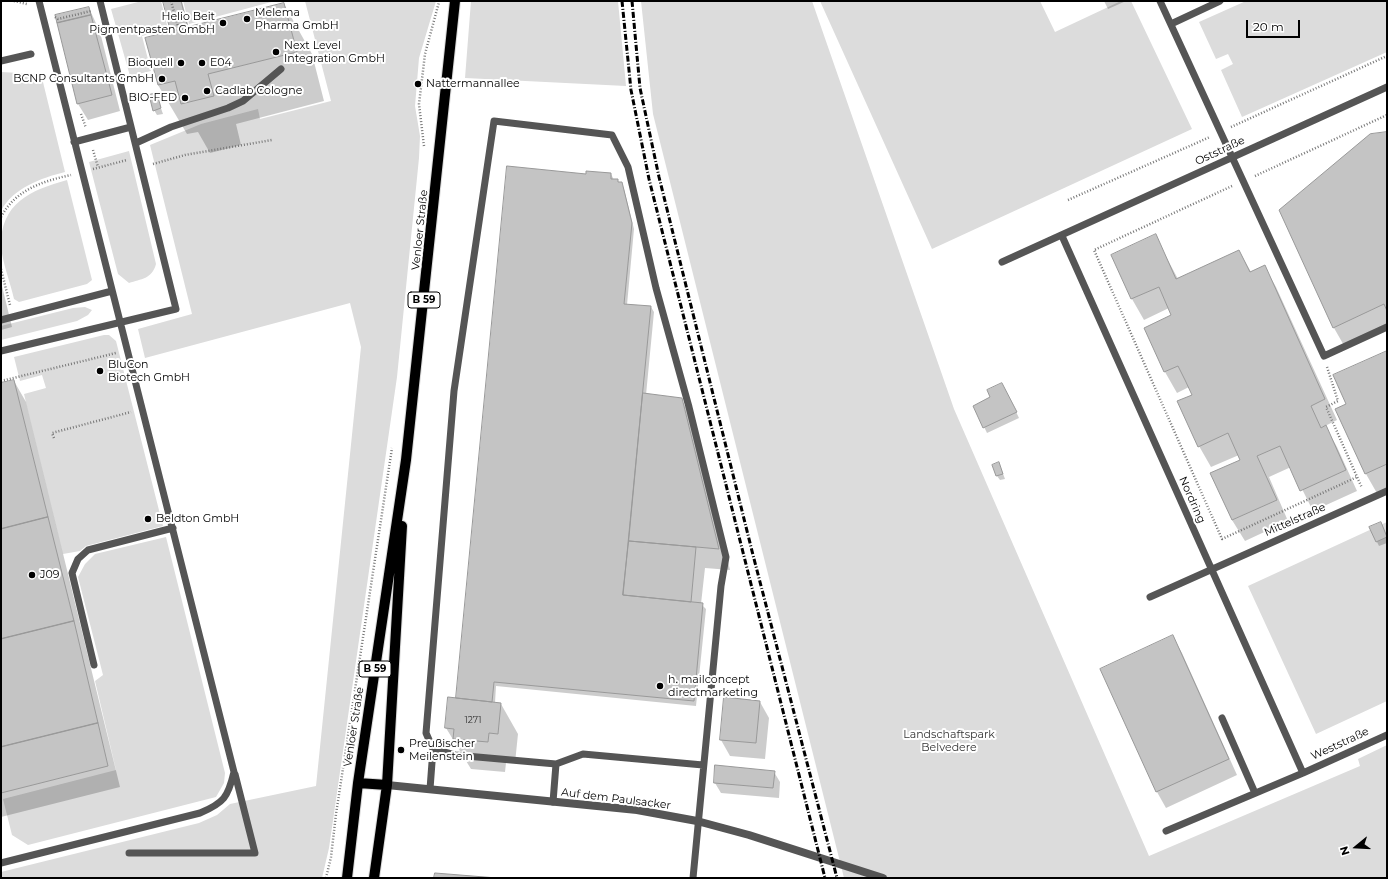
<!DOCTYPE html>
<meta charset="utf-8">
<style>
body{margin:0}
#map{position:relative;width:1388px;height:879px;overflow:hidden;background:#fff;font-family:Montserrat,sans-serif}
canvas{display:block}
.frame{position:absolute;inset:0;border:2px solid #000;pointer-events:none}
.north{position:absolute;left:1336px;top:827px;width:40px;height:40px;-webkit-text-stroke:3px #fff;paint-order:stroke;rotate:252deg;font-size:11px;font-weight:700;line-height:16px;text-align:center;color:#000}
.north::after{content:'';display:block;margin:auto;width:14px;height:18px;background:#000;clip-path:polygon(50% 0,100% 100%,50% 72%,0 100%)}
.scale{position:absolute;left:1246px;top:20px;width:54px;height:18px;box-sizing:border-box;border:2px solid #000;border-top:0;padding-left:5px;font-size:12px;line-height:14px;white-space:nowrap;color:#000;-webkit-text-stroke:3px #fff;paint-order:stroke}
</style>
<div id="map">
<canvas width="1388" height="879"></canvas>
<div class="frame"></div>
<div class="north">N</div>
<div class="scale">20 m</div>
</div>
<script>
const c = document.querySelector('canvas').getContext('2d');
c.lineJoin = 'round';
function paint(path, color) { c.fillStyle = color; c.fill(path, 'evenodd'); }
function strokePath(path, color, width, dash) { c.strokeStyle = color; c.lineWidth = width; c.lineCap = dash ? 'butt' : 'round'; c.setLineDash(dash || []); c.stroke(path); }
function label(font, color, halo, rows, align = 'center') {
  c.font = font + ' Montserrat,sans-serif'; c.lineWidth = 4; c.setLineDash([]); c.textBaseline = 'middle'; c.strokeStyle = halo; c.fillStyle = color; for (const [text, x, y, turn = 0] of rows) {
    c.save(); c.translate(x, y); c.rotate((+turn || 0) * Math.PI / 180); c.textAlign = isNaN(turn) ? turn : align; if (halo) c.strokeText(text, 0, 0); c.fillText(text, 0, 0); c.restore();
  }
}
paint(new Path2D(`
 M142,1H161L168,29L142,36L151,71L130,76L111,9Z
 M183,1H275L189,24Z
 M305,1H436L419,58L415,106L420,136L419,158L397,377L329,848L322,878H1V872L199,823L217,815L230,804L316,786L361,347L350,303L145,358L138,329L192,314L150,145L201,124L258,109L260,119L331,101Z
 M471,1H618L626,86L465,78Z
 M641,1H812L954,409L1149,856L1360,766L1358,759L1387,745V878H844L653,114Z
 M820,1H1040L1055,32L1121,1H1131L1192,129L932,249Z
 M1246,1H1387V52L1242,117L1221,70L1233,64L1228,54L1216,59L1199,22Z
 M1,72L37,74L42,78L65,172C41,178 13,188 1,211Z
 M129,151L156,264C152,279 141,279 129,283L118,274L89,162Z
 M67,180L92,280L87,284L19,302L14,299C10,282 3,264 1,247C0,203 31,190 67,180Z
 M85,307L92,310L88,315L77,321L1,340V326L73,308Z
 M104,335H109L116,341L163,526L86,546L80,551L63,554L24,394L46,388L42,375L20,381L14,357Z
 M1387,522V701L1316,734L1248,586Z
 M166,537L225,773L224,783L216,797L28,845L12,835L3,799L116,770L95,681L103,675L78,577L85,564L95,554Z`), '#dcdcdc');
paint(new Path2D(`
 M164,1H182L189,28L284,4L312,54L324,101L236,124L241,145L210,153L198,132L187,134L158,85L172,33Z
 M1104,1H1126L1108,9Z
 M89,8L100,32L120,111L88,120L78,104Z
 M156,94L163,114L157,115L154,110Z
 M1387,133V330L1346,349L1334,328Z
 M611,174L614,180L621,183L624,189L634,229L627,305L651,307L654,312L646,395L681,399L693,420L730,570L705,568L701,604L706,609L696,706L496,686L495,703L501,704L518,734L515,763H506L505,772L471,769L446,728L449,698L457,699L587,175Z
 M1155,236L1178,279L1239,251L1251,272L1264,266L1276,287L1337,420L1325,426L1337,447L1357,491L1313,511L1291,467L1269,477L1288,521L1245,541L1232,520L1212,474L1241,460L1239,455L1211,467L1199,446L1193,395L1189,387L1177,393L1165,372L1145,328L1173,316L1169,308L1144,320L1132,299L1112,255Z
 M1,282L12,327L1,330Z
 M1387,352V491L1378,495L1366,474L1337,410L1348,405Z
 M14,381L26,402L120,787L1,817V389Z
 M1005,389L1019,418L987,433L974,406Z
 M999,463L1005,479L1000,480L997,476Z
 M1383,528L1387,537V543L1379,546L1377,542Z
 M1173,637L1182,653L1237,775L1166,808L1157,792L1101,669Z
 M725,698L760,702L769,718L765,759L730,756L721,740Z
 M774,772L780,782L779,798L721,793L715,783Z`), '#0003');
const building = new Path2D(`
 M163,1H181L188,28L171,32Z
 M284,3L297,52L208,74L214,96L181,104L175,81L158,85L145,38Z
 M89,7L91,15L57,23L55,15Z
 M91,15L112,95L77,104L57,23Z
 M157,93L161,108L153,111L149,95Z
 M1387,132V311L1384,304L1333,328L1279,210L1370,134Z
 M507,166L586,174V171L611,173V179H618V182H622L632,223L624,304L651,306L623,595L703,603L694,701L494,682L492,702L456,698Z
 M1156,234L1176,279L1239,250L1250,272L1265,265L1325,399L1311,406L1321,428L1326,425L1346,470L1300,491L1280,446L1257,456L1277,500L1232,520L1210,473L1240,460L1228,433L1198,447L1177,401L1192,395L1185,380L1178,366L1164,372L1144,328L1171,315L1159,287L1131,299L1111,255Z
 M1387,351V464L1365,474L1335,409L1346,404L1333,375Z
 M14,380L48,517L1,529V383Z
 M1002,383L1017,412L983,428L973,406L990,397L987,390Z
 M643,393L682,398L719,549L629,541Z
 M999,462L1003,474L996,476L992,465Z
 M48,517L74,621L1,639V529Z
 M1381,522L1387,537L1376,542L1369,527Z
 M629,541L696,547L691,602L623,595Z
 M74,621L98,723L1,747V639Z
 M1173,635L1229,759L1156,792L1100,669Z
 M448,697L501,703L498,734L489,733L488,742L453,739L454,729L445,728Z
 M724,697L760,701L756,743L720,740Z
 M98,723L108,766L1,793V747Z
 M715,765L775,771L773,788L714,783Z
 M435,873L497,878H434Z`);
paint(building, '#c4c4c4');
strokePath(building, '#999', 1);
const primary = new Path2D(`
 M358,783L387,785
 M347,878L358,783L406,460L455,1
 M374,878L387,785L402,526`);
strokePath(primary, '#dbdbdb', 12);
strokePath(new Path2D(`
 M14,1L27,4
 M171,1L179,30
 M55,17L58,19L91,11
 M81,114L86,128
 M1231,127L1387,56
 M424,146L419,104L425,54L439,2
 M93,150L98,167
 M153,164L185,155L272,140
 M93,169L127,160
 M1255,176L1387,115
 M1232,186L1094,250L1222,539L1357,477
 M1068,200L1210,137
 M1,217C15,190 43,181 71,175
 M1,269L10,305
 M1327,367L1338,401L1326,407L1362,488
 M1,381L116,353
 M54,438L52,433L131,412
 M326,878L331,857L336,814L392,448`), '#777', 2.5, [1, 2]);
strokePath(new Path2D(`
 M1160,1L1324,356L1387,327
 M1171,24L1220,1
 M1,61L31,54
 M74,142L131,127
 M136,143L171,127L228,108L243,101L281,69
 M1062,236L1303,773
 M1002,262L1387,87
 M1,320L112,291
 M1,351L176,309L100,1
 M1150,597L1387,491
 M94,665L72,573L78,559L88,550L173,528
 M1222,718L1255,793
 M430,789L433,749
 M553,802L556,764
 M1166,831L1303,773L1387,735
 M129,853H255L235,774
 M1,863L200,813C224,803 228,797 234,772L39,1
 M693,878L721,586L726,557L689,407L656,288L628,167L612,135L494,121L454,391L426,733L433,749L455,755L556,764L583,754L703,765`), '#555', 7);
strokePath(new Path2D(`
 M387,785L637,810L697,821L749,835L883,878`), '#555', 8);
strokePath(primary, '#000', 10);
strokePath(new Path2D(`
 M622,1L631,90L649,179L825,878
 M632,1L640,88L659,177L753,555L837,878`), '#000', 3, [6, 2, 1, 2]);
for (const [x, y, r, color] of [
 [247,19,4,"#000"],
 [223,23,4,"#000"],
 [276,52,4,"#000"],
 [181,63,4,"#000"],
 [202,63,4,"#000"],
 [162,79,4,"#000"],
 [418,84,4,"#000"],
 [207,91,4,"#000"],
 [185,98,4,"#000"],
 [100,371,4,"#000"],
 [148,519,4,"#000"],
 [32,575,4,"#000"],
 [660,686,4,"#000"],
 [401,750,4,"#000"]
]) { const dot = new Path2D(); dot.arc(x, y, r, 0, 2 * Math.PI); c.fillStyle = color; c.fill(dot); strokePath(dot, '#fff', 1.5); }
label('9px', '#313131', null, [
 ["1271",473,720]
]);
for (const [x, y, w] of [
 [424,300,32],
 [375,669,32]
]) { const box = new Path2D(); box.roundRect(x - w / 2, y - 8, w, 16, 3); c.fillStyle = '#fff'; c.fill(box); strokePath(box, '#000', 1); }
label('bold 10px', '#000', null, [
 ["B 59",424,300],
 ["B 59",375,669]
]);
label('11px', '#000', '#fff', [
 ["Melema",255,13],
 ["Pharma GmbH",255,26],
 ["Helio Beit",215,17,"right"],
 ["Pigmentpasten GmbH",215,30,"right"],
 ["Next Level",284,46],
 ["Integration GmbH",284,59],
 ["Bioquell",173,63,"right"],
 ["E04",210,63],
 ["BCNP Consultants GmbH",154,79,"right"],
 ["Nattermannallee",426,84],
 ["Cadlab Cologne",215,91],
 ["BIO-FED",177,98,"right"],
 ["BluCon",108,365],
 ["Biotech GmbH",108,378],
 ["Beldton GmbH",156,519],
 ["J09",40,575],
 ["h. mailconcept",668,680],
 ["directmarketing",668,693],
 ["Preußischer",409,744],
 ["Meilenstein",409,757]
], 'left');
label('11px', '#000', '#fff', [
 ["Oststraße",1220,151,-25],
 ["Venloer Straße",420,230,-84],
 ["Nordring",1192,500,66],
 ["Mittelstraße",1295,520,-24],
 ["Venloer Straße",354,727,-81],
 ["Weststraße",1340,744,-25],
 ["Auf dem Paulsacker",616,799,7]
]);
label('11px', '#333', '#fff', [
 ["Landschaftspark",949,735],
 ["Belvedere",949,748]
]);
</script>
